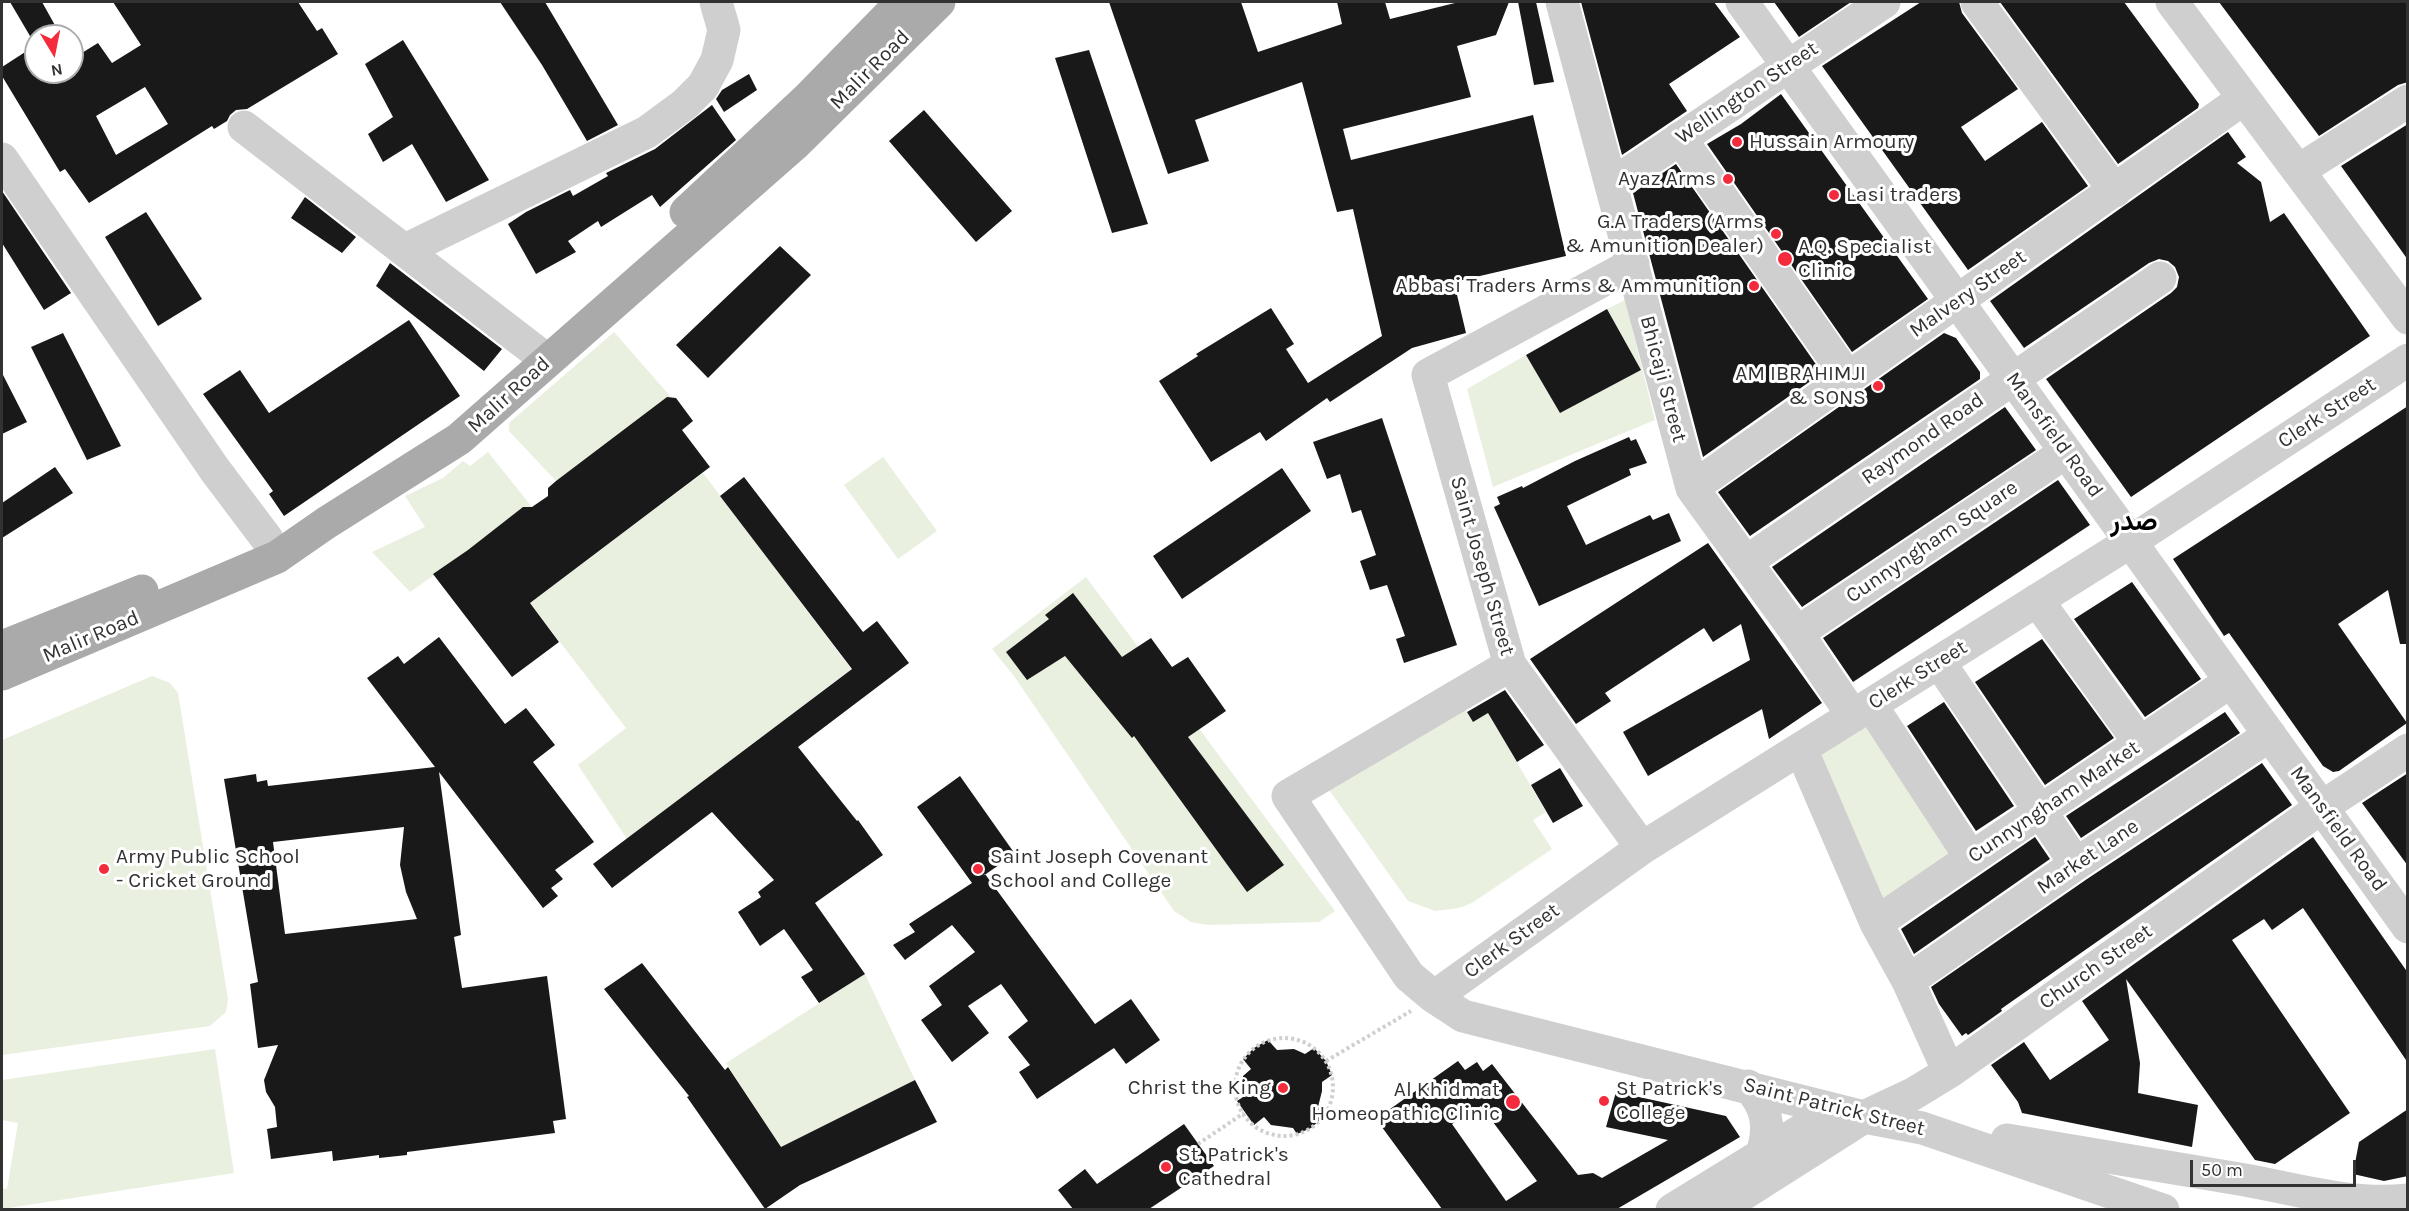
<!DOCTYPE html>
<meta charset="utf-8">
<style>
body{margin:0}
#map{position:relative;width:2409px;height:1211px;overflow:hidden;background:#fff;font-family:Karla,sans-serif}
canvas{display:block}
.frame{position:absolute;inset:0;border:3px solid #323232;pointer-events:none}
.north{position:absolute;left:24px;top:24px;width:60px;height:60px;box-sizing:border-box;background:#fff;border:2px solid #adadad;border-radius:50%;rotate:170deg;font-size:16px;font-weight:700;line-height:24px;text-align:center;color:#323232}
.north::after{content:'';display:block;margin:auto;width:21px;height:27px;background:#f32b3c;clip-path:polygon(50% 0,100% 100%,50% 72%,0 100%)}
.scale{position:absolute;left:2190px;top:1160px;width:166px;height:27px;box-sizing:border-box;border:3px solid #323232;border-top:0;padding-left:8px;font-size:18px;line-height:21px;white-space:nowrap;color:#323232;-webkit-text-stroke:4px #fff;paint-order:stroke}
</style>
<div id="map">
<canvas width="2409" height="1211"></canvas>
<div class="frame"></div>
<div class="north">N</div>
<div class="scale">50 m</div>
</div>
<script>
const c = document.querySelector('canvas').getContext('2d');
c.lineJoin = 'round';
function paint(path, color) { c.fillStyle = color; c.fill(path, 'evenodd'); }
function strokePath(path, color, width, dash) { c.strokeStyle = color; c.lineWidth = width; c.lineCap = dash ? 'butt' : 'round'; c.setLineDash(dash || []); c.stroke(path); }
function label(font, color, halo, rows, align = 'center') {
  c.font = font + ' Karla,Vazirmatn,sans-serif'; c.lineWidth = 6; c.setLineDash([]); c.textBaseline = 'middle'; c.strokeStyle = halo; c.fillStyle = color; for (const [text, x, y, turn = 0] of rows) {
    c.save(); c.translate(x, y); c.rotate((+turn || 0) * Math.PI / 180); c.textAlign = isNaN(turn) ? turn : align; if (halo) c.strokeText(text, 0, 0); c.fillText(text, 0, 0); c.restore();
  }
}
paint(new Path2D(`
 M1625,300L1655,420L1493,487L1467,389L1526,355L1560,412L1641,370L1607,309Z
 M614,332L671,397L556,481L509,431V423Z
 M488,452L532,507L410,592L372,552L425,527L405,496L443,478L463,461L470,466Z
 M883,457L937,531L898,559L844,485Z
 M703,473L851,669L627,839L578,765L626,728L530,603Z
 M1086,577L1335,911L1319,922L1208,925L1191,922L1174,911L1014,676L992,649Z
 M152,676L170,683L178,693L228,999L226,1012L210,1026L2,1055V740Z
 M1871,705L1971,858L1876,923L1801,749Z
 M1464,707L1473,722L1488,713L1546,812L1533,820L1552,849L1472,903L1459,908L1435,911L1408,901L1327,787Z
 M865,974L915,1080L781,1147L726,1063Z
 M215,1049L234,1173L2,1209V1188L7,1189L18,1123L2,1120V1080Z`), '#e9f0e0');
paint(new Path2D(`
 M10,2H42L61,36H30Z
 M113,2H298L317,31L322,28L338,54L247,109L236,110L230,115L227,121L214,129L212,126L89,203L65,169L60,172L2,76V67L36,45V72H72V59L98,43L112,63L141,45ZM145,87L168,124L116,155L96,116Z
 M500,2H545L618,125L587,141L542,65Z
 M1109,2H1241L1258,52L1342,24L1337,2H1385L1390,19L1459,2H1509L1496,35L1457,46L1471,97L1343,129L1351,160L1533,115L1566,256L1454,282L1466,333L1412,348L1330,402L1327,398L1266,441L1260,432L1211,462L1159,381L1198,356L1196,354L1271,308L1294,344L1286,349L1308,383L1382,336L1353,209L1337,212L1302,82L1195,120L1209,161L1168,174Z
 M1518,2H1536L1554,82L1534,85Z
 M1581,2H1714L1740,37L1669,84L1687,111L1622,155Z
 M1774,2H1851L1799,37Z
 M1921,2H1959L1962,13L2018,89L1961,127L1985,161L2042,122L2088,186L1968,270L1822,66Z
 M2000,2H2124L2199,104L2198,108L2118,164Z
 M2219,2H2408V82L2398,85L2319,136Z
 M403,40L489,180L446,202L412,144L383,162L368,134L393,117L365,64Z
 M1089,50L1148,224L1112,233L1055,58Z
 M749,74L757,90L724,112L716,99L722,90Z
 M1781,94L1928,299L1852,352L1707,144L1741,124Z
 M712,105L736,140L660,207L652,195L601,227L598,221L568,241L576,252L536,274L508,224L526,212L570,190L573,196L608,176L606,173L655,149Z
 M924,110L1012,211L976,242L889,141Z
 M2408,124V260L2341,166Z
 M2228,132L2246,157L2237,163L2261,182L2270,222L2284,213L2370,336L2131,497L2046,379L2171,293L2177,287L2179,277L2175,267L2168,261L2159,259L2149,263L2024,348L1990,301Z
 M1676,164L1822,373L1703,457L1633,193Z
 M2,191L71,293L44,310L2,243Z
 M305,197L356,237L342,253L291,218Z
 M146,212L202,299L158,326L105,237Z
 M780,246L811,275L708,378L676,345Z
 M390,263L502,349L484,371L376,286Z
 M1607,309L1641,370L1560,413L1526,355Z
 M409,320L460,396L284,516L269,494L273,491L203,394L240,370L269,413Z
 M63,333L121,446L87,460L31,347Z
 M1944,333L1956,338L1980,372V379L1750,536L1718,492Z
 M2,373L27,422L2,434Z
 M667,397L676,398L693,421L682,430L710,467L530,603L559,642L512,677L433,574L468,550L523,507H532L548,496V488L556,481Z
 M2408,406V644H2400L2388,590L2338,624L2407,723L2339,771L2333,772L2323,766L2229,633L2224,636L2173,559Z
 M2005,407L2036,450L1802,607L1772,567Z
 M1382,418L1457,645L1404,663L1396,639L1405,636L1387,585L1370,590L1360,561L1376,555L1361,510L1352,513L1340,474L1327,479L1313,442Z
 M1629,437L1631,441L1636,439L1647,463L1629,469L1631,475L1567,506L1586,545L1650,515L1653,520L1669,513L1681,541L1539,606L1494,507L1500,504L1497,497L1522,486L1523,488L1575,461Z
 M55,467L73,493L2,538V503Z
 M1282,468L1311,511L1182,599L1153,556Z
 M744,477L863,632L877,621L909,663L798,747L857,821L858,820L883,855L815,903L865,974L819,1003L801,977L813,970L784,929L760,946L738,912L761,897L758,892L774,880L712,812L612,888L593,864L852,669L720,496Z
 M2058,480L2090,525L1853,682L1823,638Z
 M1708,543L1822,703L1769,739L1762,709L1648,776L1623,732L1750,660L1741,624L1713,642L1704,628L1605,693L1611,701L1576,724L1530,659Z
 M2132,582L2201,679L2145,717L2074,619Z
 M1073,593L1122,657L1151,638L1172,667L1188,657L1226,711L1188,737L1284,865L1247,892L1134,736L1132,738L1065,656L1027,680L1006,652L1049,619L1045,615Z
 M439,637L505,724L526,708L555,745L533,762L594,842L555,870L563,879L551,888L558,896L543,908L439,772L461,935L454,937L462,988L547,976L566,1119L553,1121L555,1133L407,1152V1155L379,1158V1155L333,1161L332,1151L271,1159L267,1129L277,1127L275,1107L266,1092L264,1080L278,1045L258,1048L250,984L258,982L224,779L256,774L257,782L267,780L268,786L435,767L367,678L398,656L404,664ZM404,827L400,865L406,892L417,919L285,934L273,842Z
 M2042,639L2114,738L2045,785L1975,682Z
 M1505,690L1544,745L1517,762L1488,713L1473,722L1467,712Z
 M1944,702L2014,806L1976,831L1907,726Z
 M2225,712L2240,733L2081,838L2066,816Z
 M2262,763L2292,805L2001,1009L2002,1011L1968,1035L1966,1033L1962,1036L1939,1004L1931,987L2087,879Z
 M1560,768L1583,806L1553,823L1531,785Z
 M2408,773V866L2362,803Z
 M960,776L1015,854L983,876L985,874L1095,1024L1131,999L1160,1040L1126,1064L1114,1048L1037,1099L1019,1072L1030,1065L1008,1037L1028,1021L1001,984L968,1006L989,1033L952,1062L921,1020L942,1005L929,986L975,952L952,925L905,960L893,945L915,932L909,924L972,883L917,807Z
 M2035,837L2050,859L1914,954L1901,929Z
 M2313,837L2408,973V1063L2303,908L2272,930L2264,919L2232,940L2350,1113L2275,1164L2255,1160L2126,979L2140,1063L2138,1093L2198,1105L2192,1147L2022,1113L2018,1102L1991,1065L2024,1042L2050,1080L2109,1040L2082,1001Z
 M642,963L725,1070L728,1067L781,1147L915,1080L937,1122L800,1185L765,1209L687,1097L689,1096L604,989Z
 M1268,1040L1277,1050L1294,1049L1305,1054L1314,1048L1326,1061L1332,1075L1322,1082V1091L1318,1107L1322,1118L1311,1128L1297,1134L1293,1128L1271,1125L1264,1117L1254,1125L1237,1101L1246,1095L1242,1085L1243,1076L1251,1069L1243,1059L1254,1048Z
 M1458,1061L1465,1070L1477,1062L1483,1071L1492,1064L1578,1175L1593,1173L1602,1178L1668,1140L1606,1127L1616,1092L1726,1116L1740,1137L1617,1209H1442L1376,1119ZM1481,1106L1537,1181L1506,1201L1452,1124Z
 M2408,1109V1176L2384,1181L2353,1174L2359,1142Z
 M1184,1124L1214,1166L1149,1209H1073L1058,1190L1085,1169L1097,1184Z`), '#191919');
strokePath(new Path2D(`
 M1235 1087a49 49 0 1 1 98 0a49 49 0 1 1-98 0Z
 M1326,1061L1411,1011
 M1198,1144L1244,1113`), '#cfcfcf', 4, [3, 3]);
strokePath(new Path2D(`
 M1562,2L1692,488L1797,633L1853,716
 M1742,2L2408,927
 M1977,2L2115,191
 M2172,2L2408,318
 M244,127L547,360
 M1680,138L1848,378
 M2,159L215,470L267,539
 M2298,171L2408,101
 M1611,185L1884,2
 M405,250L647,132L685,104L703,86L717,60L724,30L716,2
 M1633,264L1428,375L1510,665L1288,796L1409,976L1434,997L1463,1016L1864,1117L1922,1128L2163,1210
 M1692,488L2243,99
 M1746,562L2160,278
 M2037,600L2140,743
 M1797,633L2066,452
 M1939,662L2076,864
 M1510,665L1642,848
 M1871,705L1971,858
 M1801,749L1876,923L1908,981L1949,1072
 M1876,923L2231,681
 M1908,981L2076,864L2270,735
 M1434,997L1642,848L2130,542L2408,360
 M1748,1086C1767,1106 1771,1127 1762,1153
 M2007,1140C2086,1154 2166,1166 2245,1180C2299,1190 2353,1206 2408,1200
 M1672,1210L1833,1111
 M1718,1210L1864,1117L1913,1094L1949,1072L2322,807L2408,750`), '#cfcfcf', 33);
strokePath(new Path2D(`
 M686,212L808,98L902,2
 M2,647L142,591
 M2,674L277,557L326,523L459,439L796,143L939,2`), '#aaa', 33);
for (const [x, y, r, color] of [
 [1737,142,6,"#f32b3c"],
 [1728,179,6,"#f32b3c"],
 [1834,195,6,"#f32b3c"],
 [1776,234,6,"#f32b3c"],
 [1785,259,8,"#f32b3c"],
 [1754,286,6,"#f32b3c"],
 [1878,386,6,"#f32b3c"],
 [104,869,6,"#f32b3c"],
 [978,869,6,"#f32b3c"],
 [1283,1088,6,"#f32b3c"],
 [1604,1101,6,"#f32b3c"],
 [1513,1102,8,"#f32b3c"],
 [1166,1167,6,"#f32b3c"]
]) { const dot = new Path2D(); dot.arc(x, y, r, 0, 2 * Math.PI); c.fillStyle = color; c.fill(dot); strokePath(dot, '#fff', 2); }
label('21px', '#323232', '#fff', [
 ["Malir Road",870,70,-45],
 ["Wellington Street",1747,93,-34],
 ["Malvery Street",1968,294,-35],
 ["Bhicaji Street",1663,379,75],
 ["Malir Road",509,395,-42],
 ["Clerk Street",2327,413,-33],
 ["Mansfield Road",2054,435,54],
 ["Raymond Road",1923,439,-35],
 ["Cunnyngham Square",1932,542,-34],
 ["Saint Joseph Street",1482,566,74],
 ["Malir Road",91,637,-23],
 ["Clerk Street",1918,675,-32],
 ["Cunnyngham Market",2054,802,-34],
 ["Mansfield Road",2338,829,54],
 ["Market Lane",2088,857,-34],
 ["Clerk Street",1512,941,-36],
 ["Church Street",2096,967,-35],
 ["Saint Patrick Street",1834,1107,14]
]);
label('21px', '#323232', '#fff', [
 ["Hussain Armoury",1749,142],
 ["Ayaz Arms",1716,179,"right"],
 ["Lasi traders",1846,195],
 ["G.A Traders (Arms",1764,222,"right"],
 ["& Amunition Dealer)",1764,246,"right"],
 ["A.Q. Specialist",1798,247],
 ["Clinic",1798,271],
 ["Abbasi Traders Arms & Ammunition",1742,286,"right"],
 ["AM IBRAHIMJI",1866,374,"right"],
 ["& SONS",1866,398,"right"],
 ["Army Public School",116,857],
 ["- Cricket Ground",116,881],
 ["Saint Joseph Covenant",990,857],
 ["School and College",990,881],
 ["Christ the King",1271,1088,"right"],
 ["St Patrick's",1616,1089],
 ["College",1616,1113],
 ["Al Khidmat",1500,1090,"right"],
 ["Homeopathic Clinic",1500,1114,"right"],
 ["St. Patrick's",1178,1155],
 ["Cathedral",1178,1179]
], 'left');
label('bold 27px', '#000', '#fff', [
 ["صدر",2134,522]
]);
</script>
